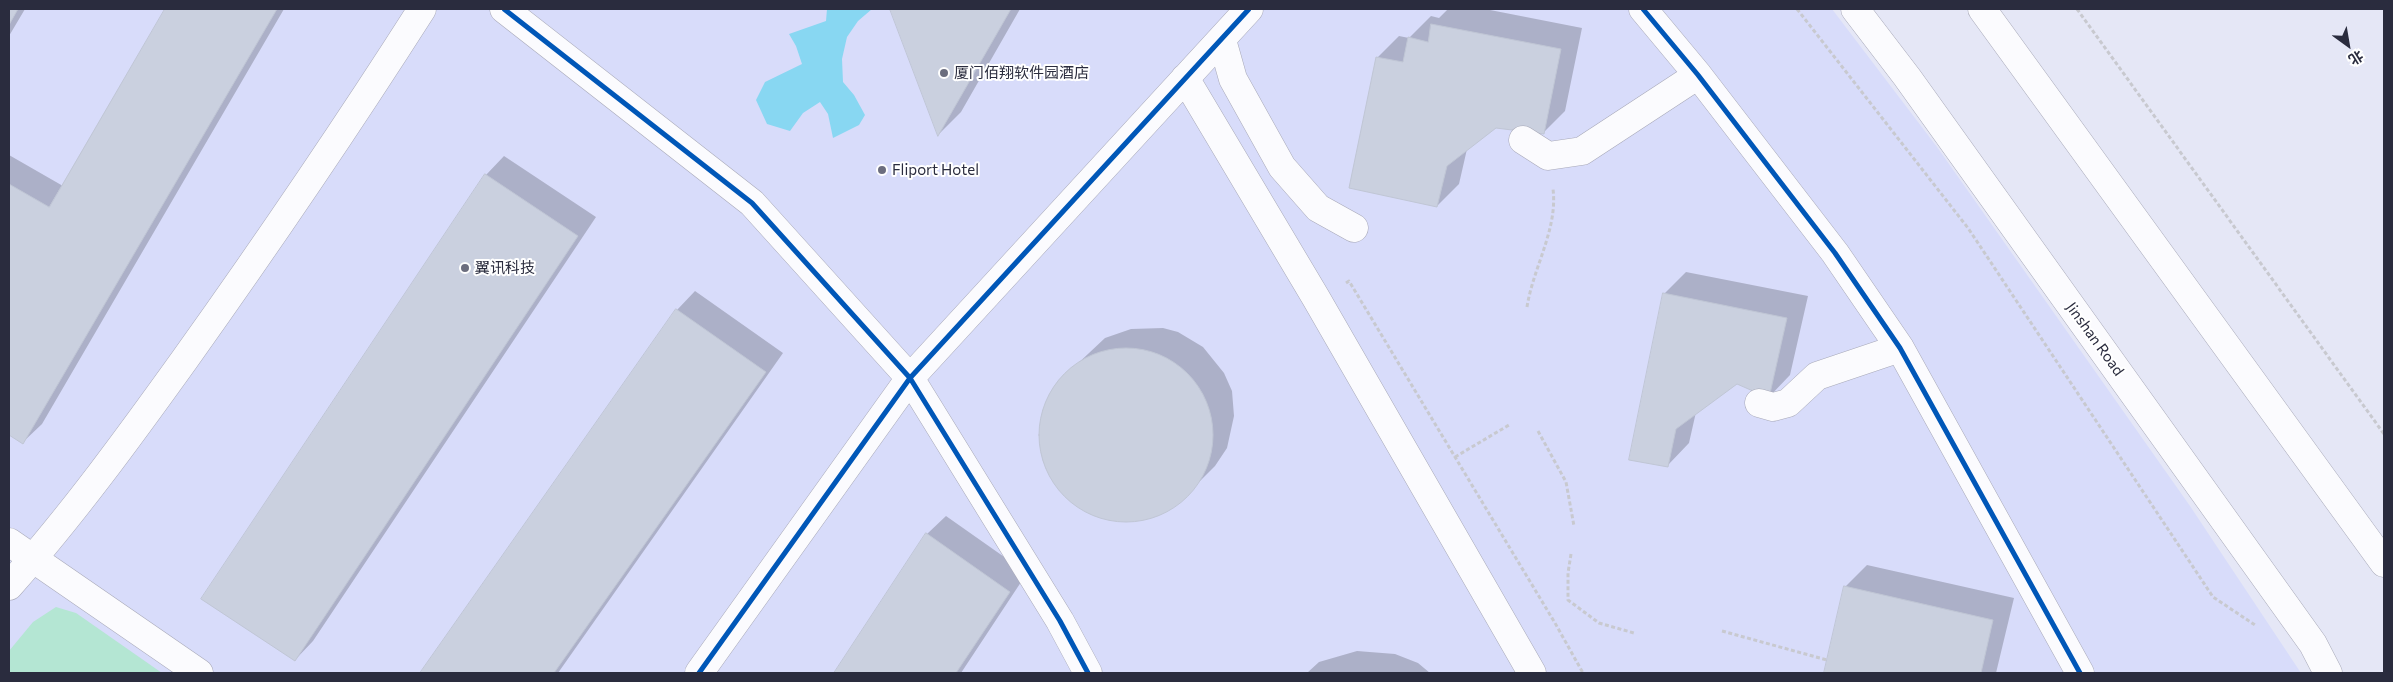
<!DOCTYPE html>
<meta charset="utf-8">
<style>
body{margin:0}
#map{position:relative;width:2393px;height:682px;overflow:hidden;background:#e5e7f6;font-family:Commissioner,"Noto Sans SC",sans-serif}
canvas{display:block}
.frame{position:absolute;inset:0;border:10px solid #2a2c3e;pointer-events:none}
.north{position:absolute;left:2323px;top:20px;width:50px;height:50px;-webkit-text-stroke:4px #fff;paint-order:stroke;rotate:148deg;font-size:14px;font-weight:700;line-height:20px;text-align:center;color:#2a2c3e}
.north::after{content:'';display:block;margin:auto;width:18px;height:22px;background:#2a2c3e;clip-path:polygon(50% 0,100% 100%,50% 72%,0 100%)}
</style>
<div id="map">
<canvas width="2393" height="682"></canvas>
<div class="frame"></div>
<div class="north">北</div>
</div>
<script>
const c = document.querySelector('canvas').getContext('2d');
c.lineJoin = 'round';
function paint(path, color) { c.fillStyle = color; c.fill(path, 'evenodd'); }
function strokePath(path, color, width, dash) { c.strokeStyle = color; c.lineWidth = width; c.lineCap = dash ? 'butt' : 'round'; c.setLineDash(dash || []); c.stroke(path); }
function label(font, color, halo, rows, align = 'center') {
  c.font = font + ' Commissioner,"Noto Sans SC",sans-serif'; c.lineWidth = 4; c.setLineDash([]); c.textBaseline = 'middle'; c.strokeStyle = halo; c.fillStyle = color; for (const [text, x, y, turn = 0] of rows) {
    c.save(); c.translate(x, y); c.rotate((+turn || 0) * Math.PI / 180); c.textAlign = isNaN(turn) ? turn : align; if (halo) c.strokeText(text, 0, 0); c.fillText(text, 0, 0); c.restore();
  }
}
paint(new Path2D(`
 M9,9H1832L1937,147L2190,506L2301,673H9Z`), '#d8dcfa');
paint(new Path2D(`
 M56,607L76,613L162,673H9V651L33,622Z`), '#b4e6d3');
paint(new Path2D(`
 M827,9H872L858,21L847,37L842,59L843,82L854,95L865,115L859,125L833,138L828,114L820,102L803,113L790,131L767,124L756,100L765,82L802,64L796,46L789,34L826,21Z`), '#88d7f2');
paint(new Path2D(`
 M9,9H25L9,36Z
 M167,9H284L42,424L23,442L9,434V155L63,186Z
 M891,9H1020L961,112L939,134Z
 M1448,9H1485L1582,28L1565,111L1544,132L1496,126L1467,149L1459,184L1437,206L1377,58L1399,36L1409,38L1431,16L1439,18Z
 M504,156L596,217L313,641L295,660L486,175Z
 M1686,272L1808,296L1790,375L1769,397L1737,382L1696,412L1689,443L1668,465L1665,293Z
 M695,291L783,353L558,673H421L677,310Z
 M1163,328L1178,332L1203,347L1224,373L1232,391L1234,416L1227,448L1215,466L1175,506L1152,517L1120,521L1090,514L1060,491L1043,461L1040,444L1043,410L1056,384L1105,338L1131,329Z
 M946,516L1027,573L961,673H836L927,534Z
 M1867,565L2014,598L1996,673H1825L1845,587Z
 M1357,651L1395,654L1418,663L1430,673H1307L1319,662Z`), '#0003');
const building = new Path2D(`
 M9,9H18L9,25Z
 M165,9H277L23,444L9,435V184L49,207Z
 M890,9H1011L938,136Z
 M1431,24L1561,49L1544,134L1496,128L1447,166L1437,207L1349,188L1376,57L1403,62L1408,37L1428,42Z
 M485,174L578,236L295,661L201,599Z
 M1663,293L1787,318L1769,398L1737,384L1676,429L1668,467L1629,460Z
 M676,309L766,372L554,673H420Z
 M1039 435a87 87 0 1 1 174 0a87 87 0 1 1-174 0Z
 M926,533L1010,592L956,673H834Z
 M1844,586L1993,620L1981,673H1824Z`);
paint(building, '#cad0df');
strokePath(building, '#c0c6d5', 1);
const street = new Path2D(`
 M504,9L752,203L910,378L1060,621L1088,673
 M1643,9L1698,75L1835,253L1900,348L2080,673
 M1222,40L1233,79L1282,167L1318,208L1354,228
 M1185,78L1316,298L1532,673
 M1523,140L1548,156L1582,151L1698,75
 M1759,403L1773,407L1788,403L1817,376L1900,348
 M9,542L199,673
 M9,586C73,514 129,437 185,359C267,244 346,128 422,9
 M699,673L910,378L1249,9`);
const secondary = new Path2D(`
 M1855,9L1907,77L2313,644L2328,673
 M1982,9L2384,563`);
strokePath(street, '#a8a9b8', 29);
strokePath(secondary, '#a8a9b8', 29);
strokePath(new Path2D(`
 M1797,9L1968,228L2213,597L2255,625
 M2077,9L2384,434
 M1346,283L1349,281L1555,623L1583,673
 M1527,307C1533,268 1558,229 1553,189
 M1538,431L1566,482L1574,526
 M1455,457L1509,425
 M1571,554L1568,573V600L1599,623L1634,633
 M1722,631L1827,660`), '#c8c9cf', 3, [4, 2.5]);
strokePath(street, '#fbfbfe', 28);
strokePath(secondary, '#fbfbfe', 28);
strokePath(new Path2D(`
 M504,9L752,203L910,378L1060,621L1088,673
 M1643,9L1698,75L1835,253L1900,348L2080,673
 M699,673L910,378L1249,9`), '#0057b8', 5);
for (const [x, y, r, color] of [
 [944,73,5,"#6b6d7e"],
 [882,170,5,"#6b6d7e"],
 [465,268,5,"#6b6d7e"]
]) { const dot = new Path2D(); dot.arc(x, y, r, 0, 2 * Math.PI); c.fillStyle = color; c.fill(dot); strokePath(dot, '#fff', 2); }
label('15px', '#2a2c3e', '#fff', [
 ["厦门佰翔软件园酒店",954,73],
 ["Fliport Hotel",892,170],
 ["翼讯科技",475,268]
], 'left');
label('15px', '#2a2c3e', '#fff', [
 ["Jinshan Road",2095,339,54]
]);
</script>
